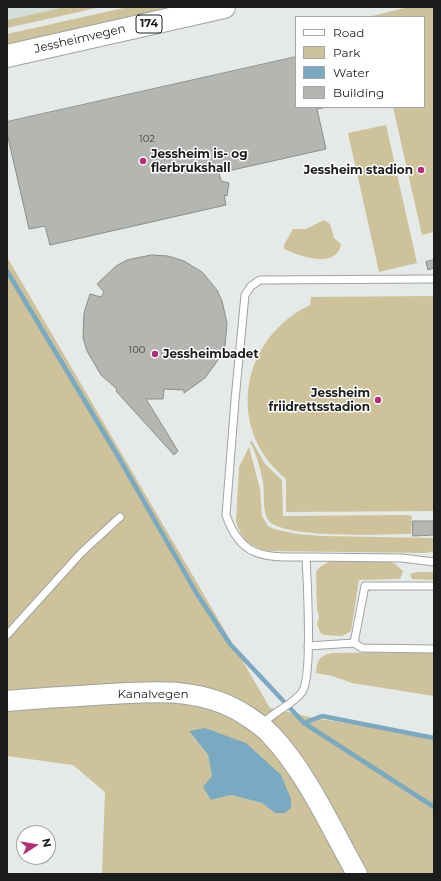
<!DOCTYPE html>
<style>
body{margin:0}
#map{position:relative;width:441px;height:881px;overflow:hidden;background:#e5e9e7;font-family:Montserrat,sans-serif}
canvas{display:block}
.frame{position:absolute;inset:0;border:8px solid #1b1d1c;pointer-events:none}
.legend{position:absolute;left:295px;top:16px;width:130px;height:92px;box-sizing:border-box;background:#fff;border:1px solid #a4a5a4;margin:0;padding:5px 7px;list-style:none;font-size:12px;color:#1b1d1c}
.legend li{display:flex;align-items:center;gap:8px;height:20px}
.legend b{width:20px;border:1px solid #a4a5a4}
.north{position:absolute;left:16px;top:825px;width:40px;height:40px;box-sizing:border-box;background:#fff;border:1px solid #a4a5a4;border-radius:50%;rotate:78deg;font-size:11px;font-weight:700;line-height:16px;text-align:center;color:#1b1d1c}
.north::after{content:'';display:block;margin:auto;width:14px;height:18px;background:#b32f75;clip-path:polygon(50% 0,100% 100%,50% 72%,0 100%)}
</style>
<div id="map">
<canvas width="441" height="881"></canvas>
<div class="frame"></div>
<ul class="legend">
<li><b style="height:5px;background:#fff"></b>Road</li>
<li><b style="height:11px;background:#cdc299"></b>Park</li>
<li><b style="height:11px;background:#7aa9c2"></b>Water</li>
<li><b style="height:11px;background:#b4b6b2"></b>Building</li>
</ul>
<div class="north">N</div>
</div>
<script>
const c = document.querySelector('canvas').getContext('2d');
c.lineJoin = 'round';
function paint(path, color) { c.fillStyle = color; c.fill(path, 'evenodd'); }
function strokePath(path, color, width, dash) { c.strokeStyle = color; c.lineWidth = width; c.lineCap = dash ? 'butt' : 'round'; c.setLineDash(dash || []); c.stroke(path); }
function label(font, color, halo, rows, align = 'center') {
  c.font = font + ' Montserrat,sans-serif'; c.lineWidth = 3; c.setLineDash([]); c.textBaseline = 'middle'; c.strokeStyle = halo; c.fillStyle = color; for (const [text, x, y, turn = 0] of rows) {
    c.save(); c.translate(x, y); c.rotate((+turn || 0) * Math.PI / 180); c.textAlign = isNaN(turn) ? turn : align; if (halo) c.strokeText(text, 0, 0); c.fillText(text, 0, 0); c.restore();
  }
}
paint(new Path2D(`
 M7,7H73L7,22Z`), '#d3dfd9');
paint(new Path2D(`
 M66,7H101L7,28V20Z
 M128,7H179L7,45V34Z
 M409,7H434V232L422,235L393,107H424V17L372,16Z
 M386,125L417,263L379,272L348,133Z
 M324,220L330,224L334,238L341,244C336,270 300,256 284,249V245L293,229H306Z
 M7,257L270,708L314,718L434,737V874H102L105,792L73,765L7,756ZM189,732L275,813L262,803L231,795L211,800L212,776L208,755Z
 M434,296V511L286,512V479C224,428 241,338 310,305L311,297Z
 M252,441L265,464L282,480L283,516L406,515L412,516L411,534C388,534 275,540 267,518C262,507 265,495 263,482C260,469 257,454 250,442Z
 M249,447L260,489L262,516L268,526L274,529L296,534L322,536L434,538V551L426,553L267,551C250,547 240,538 236,521L239,467Z
 M332,560L390,562L395,564L403,571L400,579L359,580L351,631L342,636L323,635L320,632L317,624L319,617L317,609L316,572L320,567Z
 M417,572H434V580L412,579L410,574Z
 M434,652V696L352,683L332,676L316,673C317,660 320,655 333,653Z`), '#cdc299');
paint(new Path2D(`
 M205,728L246,743L281,775L291,799V808L285,813H275L262,803L231,795L211,800L203,787L212,776L208,755L189,731Z`), '#7aa9c2');
strokePath(new Path2D(`
 M7,271L119,458L197,594L230,644L304,723L434,807
 M304,723L322,716L434,738`), '#7aa9c2', 4.5);
const building = new Path2D(`
 M296,57V107H328L317,109L326,149L219,173L221,181L229,183L227,196L224,195L226,205L50,245L45,226L29,229L7,133V122Z
 M152,255L168,256L184,261L202,272L217,290L222,301L227,323L225,346L221,356L205,378L184,393V390L164,389L163,399H146L178,451L174,455L116,391L117,389L101,375L87,351L83,338L84,313L90,294L101,297L104,292L97,284L116,266L127,260Z
 M434,260V268L428,270L426,262Z
 M413,521H434V535L413,536Z`);
paint(building, '#b4b6b2');
strokePath(building, '#8b8d89', 1);
const lane = new Path2D(`
 M306,557L402,558L434,562
 M7,635L81,553L120,517
 M354,643L365,586H434
 M308,646L354,643L362,648L434,649
 M262,725C273,711 292,706 302,692C313,677 307,580 306,557C265,557 241,559 226,515L235,400L245,295L251,286L260,280L434,279`);
const secondary = new Path2D(`
 M7,701C36,698 65,697 95,695C148,692 201,685 247,716C256,722 264,727 271,735C307,773 331,828 357,874`);
const primary = new Path2D(`
 M7,56L224,7`);
strokePath(lane, '#9fa3a1', 9);
strokePath(secondary, '#9fa3a1', 22);
strokePath(primary, '#9fa3a1', 24);
strokePath(lane, '#fff', 7);
strokePath(secondary, '#fff', 20);
strokePath(primary, '#fff', 22);
for (const [x, y, r, color] of [
 [143,161,4,"#b32f75"],
 [421,170,4,"#b32f75"],
 [155,354,4,"#b32f75"],
 [378,400,4,"#b32f75"]
]) { const dot = new Path2D(); dot.arc(x, y, r, 0, 2 * Math.PI); c.fillStyle = color; c.fill(dot); strokePath(dot, '#fff', 1.5); }
label('10px', '#414342', null, [
 ["102",147,139],
 ["100",137,350]
]);
for (const [x, y, w] of [
 [149,24,26]
]) { const box = new Path2D(); box.roundRect(x - w / 2, y - 9, w, 18, 3); c.fillStyle = '#fff'; c.fill(box); strokePath(box, '#1b1d1c', 1); }
label('bold 11px', '#1b1d1c', null, [
 ["174",149,24]
]);
label('12px', '#1b1d1c', '#fff', [
 ["Jessheimvegen",80,39,-13],
 ["Kanalvegen",153,694]
]);
label('bold 12px', '#1b1d1c', '#fff', [
 ["Jessheim is- og",151,154],
 ["flerbrukshall",151,168],
 ["Jessheim stadion",413,170,"right"],
 ["Jessheimbadet",163,354],
 ["Jessheim",370,393,"right"],
 ["friidrettsstadion",370,407,"right"]
], 'left');
</script>
